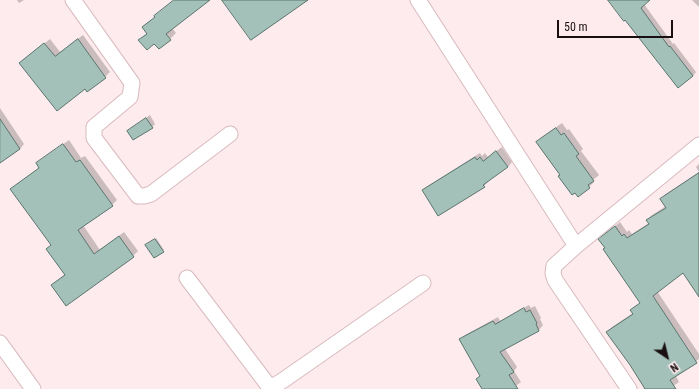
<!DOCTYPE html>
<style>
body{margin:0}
#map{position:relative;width:699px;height:389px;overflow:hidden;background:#feebee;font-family:"Roboto Condensed",sans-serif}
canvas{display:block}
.north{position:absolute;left:647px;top:337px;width:40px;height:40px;-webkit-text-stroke:3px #feebee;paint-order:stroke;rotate:145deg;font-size:11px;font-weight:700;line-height:16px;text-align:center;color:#190f11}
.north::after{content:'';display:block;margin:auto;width:14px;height:18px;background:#190f11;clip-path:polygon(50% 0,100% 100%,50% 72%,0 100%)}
.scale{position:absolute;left:557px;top:20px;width:116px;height:18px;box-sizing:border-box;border:2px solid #190f11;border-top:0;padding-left:5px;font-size:12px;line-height:14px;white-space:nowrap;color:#190f11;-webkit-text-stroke:3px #feebee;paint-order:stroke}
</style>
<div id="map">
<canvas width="699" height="389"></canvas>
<div class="north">N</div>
<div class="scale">50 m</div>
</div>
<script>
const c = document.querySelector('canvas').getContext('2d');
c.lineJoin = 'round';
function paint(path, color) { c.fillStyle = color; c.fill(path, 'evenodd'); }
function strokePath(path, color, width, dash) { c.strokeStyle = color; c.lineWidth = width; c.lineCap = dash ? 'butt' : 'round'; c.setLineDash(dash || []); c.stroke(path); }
paint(new Path2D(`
 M17,0H24L19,3Z
 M174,0H208L172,28L176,33L170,39L155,43L140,40L147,33L156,17L155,16Z
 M609,0H649L644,4L673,44L674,43L696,72L693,76L625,18Z
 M692,0H699V7Z
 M83,35L110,72L105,77L87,90L85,88L20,63L26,58L50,39L60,52Z
 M0,108L24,144L20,149L0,162Z
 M150,115L155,124L152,127L128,131L131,128Z
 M562,123L567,130L569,129L583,149L581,151L599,175L593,180L594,182L589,187L578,195L561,175L537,142L542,137Z
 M69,140L81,158L85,156L117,200L112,205L83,225L100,250L124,232L138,251L133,256L52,285L65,274L52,245L40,167L42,159Z
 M502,147L512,162L508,167L488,180L489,181L484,186L423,191L428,186L480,153L482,156L485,153L488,157Z
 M699,164V172L696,167Z
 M699,172V295L683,272L657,291L699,354V359L676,376L679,382L669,389H646L630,364L608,332L612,327L633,313L631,310L641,303L606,248L604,235L620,222L627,232L629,230L632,234L649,223L647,220L652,215L666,206L661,199L666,194Z
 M156,238L164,250L163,251L148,244Z
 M529,305L531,308L535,306L541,318L540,319L543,325L539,330L505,349L517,367L514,371L521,382L512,389H484L480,376L460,340L465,335L498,317L500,321Z`), '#0003');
const building = new Path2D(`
 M174,0H210L166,34L171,40L159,49L154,44L147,50L138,40L147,34L142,27L155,17L154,16Z
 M222,0H308L251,40Z
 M608,0H650L641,8L669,47L670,46L693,76L678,88L625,20L624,21Z
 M78,39L106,78L87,92L85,89L57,111L19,63L44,43L55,56Z
 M146,118L153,128L133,140L127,131Z
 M0,119L20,149L0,163Z
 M556,128L561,135L564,133L579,154L576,156L594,181L588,185L590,188L578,197L575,193L572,195L558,176L560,175L536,142Z
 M63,144L76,162L80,160L113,206L78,230L94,254L119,236L134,257L66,306L51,285L65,275L46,249L51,245L10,189L39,168L36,163Z
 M496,151L508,167L483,185L485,187L438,216L422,190L475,157L477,160L480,157L483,161Z
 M699,173V297L683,273L653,296L697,363L670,380L676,389H645L630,365L606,332L633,314L630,310L640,303L603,249L605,248L598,239L615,226L622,236L624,234L627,238L649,224L646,220L666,208L660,199Z
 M155,239L164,252L154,258L145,245Z
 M524,308L526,312L530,310L537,323L536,324L539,331L500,352L514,372L509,375L518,389H482L476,379L480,376L459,339L493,321L495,324Z`);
paint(building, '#a3c1b9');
strokePath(building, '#59756e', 1);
const minor = new Path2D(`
 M73,0L132,83L130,97L94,127V138L138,196H144L151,194L230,134
 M418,0L576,246
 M187,278L271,389
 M0,343L33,389
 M270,388L282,381L423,283
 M629,389L555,280L553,273L554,266L576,246L699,145`);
strokePath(minor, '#d8babe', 17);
strokePath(minor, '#fff', 15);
</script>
